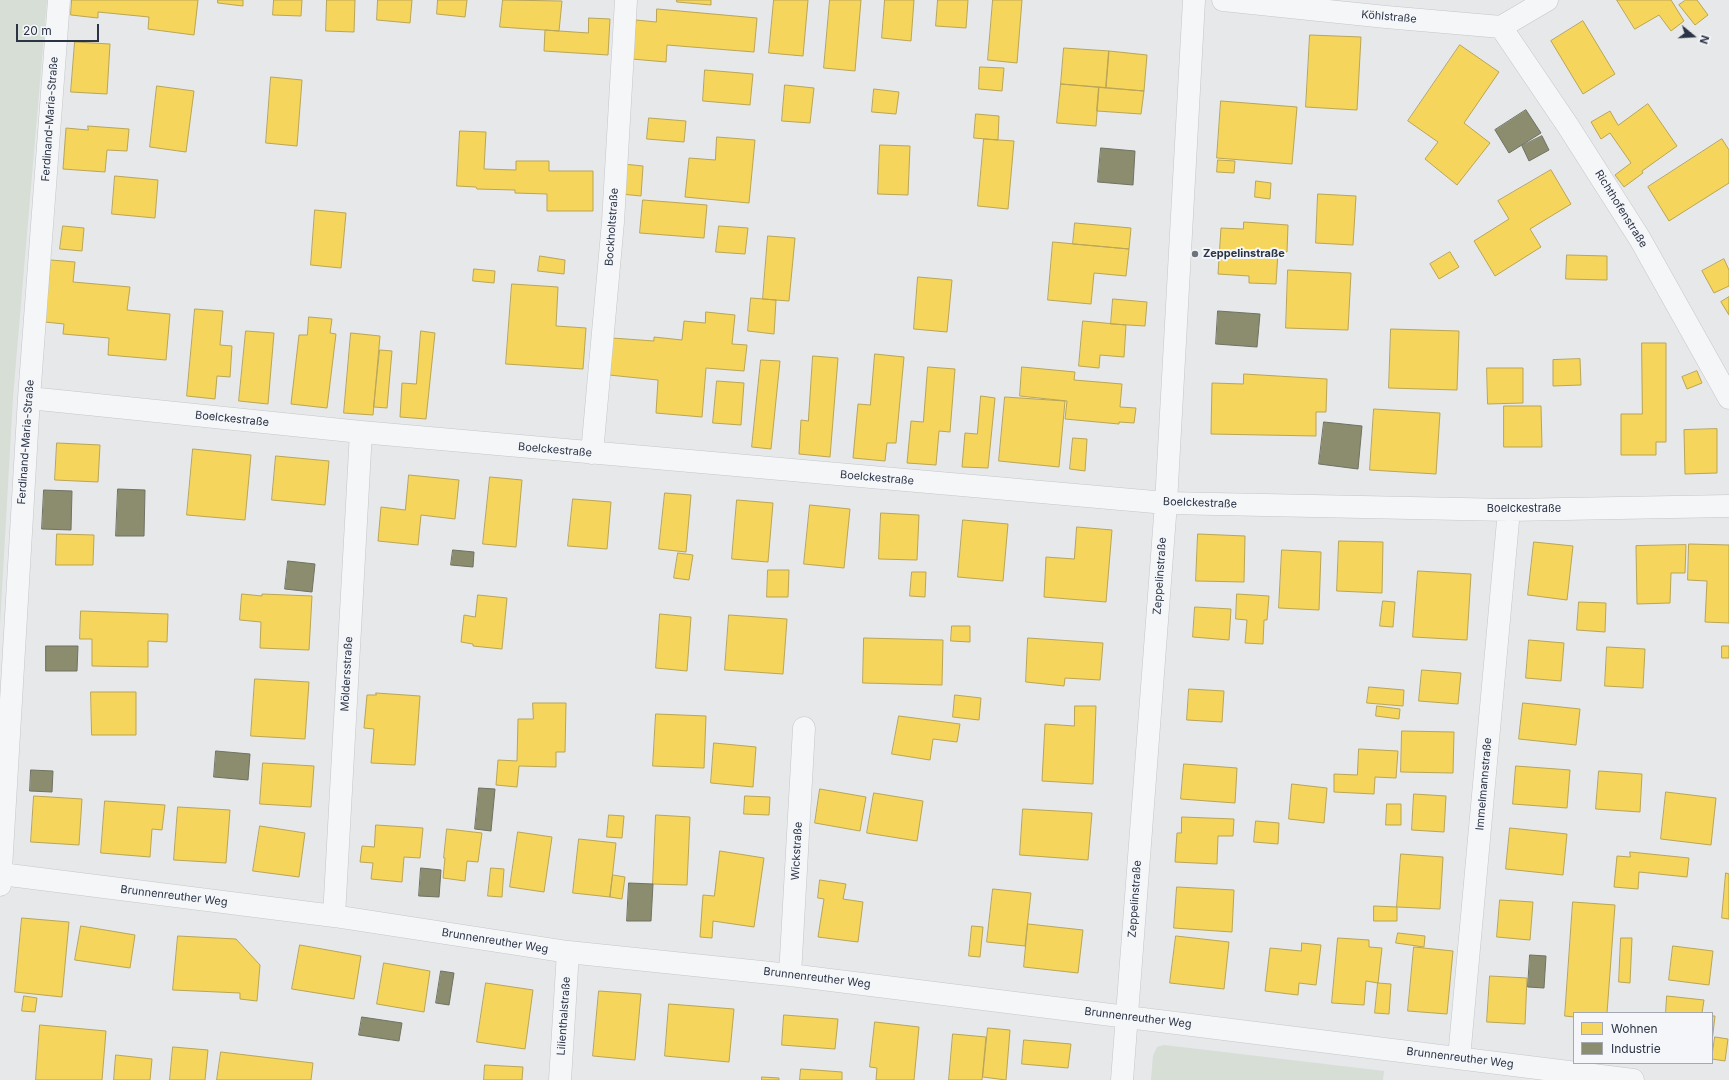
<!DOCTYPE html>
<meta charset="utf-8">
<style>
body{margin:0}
#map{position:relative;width:1729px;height:1080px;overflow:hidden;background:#e6e8ea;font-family:Inter,sans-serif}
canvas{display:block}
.legend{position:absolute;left:1573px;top:1012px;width:140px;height:52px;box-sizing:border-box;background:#f4f6f9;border:1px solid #a4a8b1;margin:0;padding:5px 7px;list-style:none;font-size:12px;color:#2b3445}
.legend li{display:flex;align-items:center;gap:8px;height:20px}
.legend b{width:20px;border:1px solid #a4a8b1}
.north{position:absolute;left:1673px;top:16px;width:40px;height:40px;-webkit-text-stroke:3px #f4f6f9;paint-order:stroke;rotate:108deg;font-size:11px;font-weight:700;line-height:16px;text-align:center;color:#2b3445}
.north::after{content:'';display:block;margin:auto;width:14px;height:18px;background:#2b3445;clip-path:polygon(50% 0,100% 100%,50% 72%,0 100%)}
.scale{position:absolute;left:16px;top:24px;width:83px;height:18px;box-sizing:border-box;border:2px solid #2b3445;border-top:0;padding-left:5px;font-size:12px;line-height:14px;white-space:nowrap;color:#2b3445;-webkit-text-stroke:3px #f4f6f9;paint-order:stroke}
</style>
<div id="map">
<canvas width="1729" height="1080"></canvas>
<ul class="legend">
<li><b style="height:11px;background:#f6d55c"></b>Wohnen</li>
<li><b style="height:11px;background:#8c8c6e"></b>Industrie</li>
</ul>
<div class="north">N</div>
<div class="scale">20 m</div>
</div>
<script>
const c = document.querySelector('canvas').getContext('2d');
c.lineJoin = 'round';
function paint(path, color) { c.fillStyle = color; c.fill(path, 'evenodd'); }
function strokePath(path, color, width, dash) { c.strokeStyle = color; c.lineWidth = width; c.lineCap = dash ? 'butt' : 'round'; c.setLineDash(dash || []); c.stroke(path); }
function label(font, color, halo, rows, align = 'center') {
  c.font = font + ' Inter,sans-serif'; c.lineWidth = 4; c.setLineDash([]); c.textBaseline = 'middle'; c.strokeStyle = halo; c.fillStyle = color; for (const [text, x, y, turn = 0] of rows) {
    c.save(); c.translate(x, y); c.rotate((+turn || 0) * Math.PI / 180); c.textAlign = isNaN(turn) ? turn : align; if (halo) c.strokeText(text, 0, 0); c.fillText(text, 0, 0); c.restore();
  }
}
paint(new Path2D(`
 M0,0H47L13,397L0,625Z
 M1164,1045L1384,1071L1383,1080H1151L1153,1056L1157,1047Z`), '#d6ded6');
const homes = new Path2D(`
 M72,0H198L194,35L148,29L149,17L98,12V18L71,15Z
 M218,0H243V6L218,3Z
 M274,0H302L301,16L273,15Z
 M327,0H355L354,32L326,31Z
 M378,0H412L410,23L377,20Z
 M438,0H467L465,17L437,14Z
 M503,0L562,1L559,31L500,27Z
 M677,0H711V5L677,2Z
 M774,0H808L803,56L769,53Z
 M830,0H861L855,71L824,68Z
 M885,0H914L911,41L882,38Z
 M938,0H968L966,28L936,26Z
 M993,0H1022L1017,63L988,60Z
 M1617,0H1671L1684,21L1671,31L1659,15L1635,29Z
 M1686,0H1697L1708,15L1695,25L1679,5Z
 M657,9L757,18L754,52L667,45L666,62L632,59L636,20L656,22Z
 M589,18L610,19L608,55L544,51L545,30L588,33Z
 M1583,21L1615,74L1583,94L1551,41Z
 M1310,35L1361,37L1357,110L1306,107Z
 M75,42L110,44L107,94L71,92Z
 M1460,45L1499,72L1464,123L1490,143L1457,185L1425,159L1438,142L1408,121Z
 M1064,48L1109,51L1106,88L1061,84Z
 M1109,51L1147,55L1144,91L1106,88Z
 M980,67L1004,68L1002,91L979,89Z
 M705,70L753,74L750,105L703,101Z
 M271,77L302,80L297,146L266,143Z
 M1061,84L1099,87L1096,126L1057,123Z
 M785,85L814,88L810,123L782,121Z
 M157,86L194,91L186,152L150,147Z
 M1099,87L1144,91L1141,114L1097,111Z
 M874,89L899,92L896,114L872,112Z
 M1221,101L1297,107L1292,164L1217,158Z
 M1648,104L1677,146L1642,171L1643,173L1624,187L1615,175L1631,163L1610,133L1601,139L1591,122L1610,111L1618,125Z
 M976,114L999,116L998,140L974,138Z
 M649,118L686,121L684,142L647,139Z
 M88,126L129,129L127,151L107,150L105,172L63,169L66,128L88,130Z
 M460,131L486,132L484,169L516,170V161H549V171H593V211H547V194L515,193V190L477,189L476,187L457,186Z
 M717,137L755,140L749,203L685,197L689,158L715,160Z
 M984,139L1014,141L1008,209L978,206Z
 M1722,139L1729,150V183L1669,221L1648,187Z
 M880,145L910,146L908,195L878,194Z
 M1218,160L1235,161L1234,173L1217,172Z
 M623,164L643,166L641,196L621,194Z
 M1551,170L1571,204L1530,229L1541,247L1495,276L1474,241L1509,219L1498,201Z
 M115,176L158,180L155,218L112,214Z
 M1256,181L1271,183L1270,199L1255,197Z
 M1318,194L1356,196L1353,245L1316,243Z
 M643,200L707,205L704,238L640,233Z
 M315,210L346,213L341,268L311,265Z
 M1244,222L1288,225L1287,252H1278L1276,284L1249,283V276L1218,274L1221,228L1243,229Z
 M1075,223L1131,228L1129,249L1073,244Z
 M63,226L84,228L82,251L60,249Z
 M719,226L748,228L745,254L716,252Z
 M768,236L795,238L789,301L763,299Z
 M1053,242L1129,249L1126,276L1094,273L1091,304L1048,300Z
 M1450,252L1459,267L1439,279L1430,264Z
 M1567,255L1607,256V280L1566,279Z
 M540,256L565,260L564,274L538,271Z
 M1724,259L1729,270V286L1714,293L1702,271Z
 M51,260L75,262L73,282L130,287L127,310L170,314L166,360L108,355L109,338L63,334L64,324L45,322Z
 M474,269L495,271L494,283L473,281Z
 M1288,270L1351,273L1348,330L1286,328Z
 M918,277L952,280L947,332L914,329Z
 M512,284L558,287L556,326L586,328L583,369L506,364Z
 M1729,297V315L1721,302Z
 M751,298L776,300L774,334L748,331Z
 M1113,299L1147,302L1145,326L1111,324Z
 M195,309L223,311L220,345L232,346L230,377L217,376L215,399L187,396Z
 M706,312L735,315L732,344L747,345L744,371L706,368L702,417L656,413L658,380L609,375L612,338L654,341V337L682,340L684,321L705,323Z
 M309,317L332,319L330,333L336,334L327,408L291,404L299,335H307Z
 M1083,321L1126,325L1124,357L1100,355L1099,368L1079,366Z
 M1391,329L1459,331L1457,390L1389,388Z
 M246,331L274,333L268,404L239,401Z
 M421,331L435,333L426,419L400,417L402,383L416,384Z
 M351,333L380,336L373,415L344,413Z
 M1642,343H1666V442H1656V455H1621V414H1642Z
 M380,350L392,351L387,408L374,407Z
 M875,354L904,357L896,443H887L885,461L853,458L858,404L870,405Z
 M813,356L838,358L830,457L799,454L801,420L808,421Z
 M1580,359L1581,385L1553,386V360Z
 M761,360L780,361L771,449L752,447Z
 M928,367L955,369L950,432L939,431L936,465L907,463L911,421L923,422Z
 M1022,367L1075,372L1074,380L1122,384L1120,407L1136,408L1134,423L1119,422V424L1065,419L1067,401L1020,396Z
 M1487,368H1523V403L1488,404Z
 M1697,371L1702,383L1687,389L1682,377Z
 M1244,374L1327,379L1326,412H1316V436L1211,434L1212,383L1243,384Z
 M717,381L744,383L741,425L713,423Z
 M981,396L995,398L988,468L962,467L965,433L977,434Z
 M1005,397L1065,401L1059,467L999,461Z
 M1504,406H1541L1542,447H1504Z
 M1374,409L1440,413L1436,474L1370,470Z
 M1717,429V473L1685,474L1684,430Z
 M1073,438L1087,439L1085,471L1070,469Z
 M57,443L100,445L98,482L55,480Z
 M193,449L251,455L245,520L187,515Z
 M276,456L329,461L325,505L272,500Z
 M409,475L459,480L455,519L421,515L418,545L378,541L381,507L405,510Z
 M490,477L522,480L516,547L483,544Z
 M665,493L691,495L686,552L659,549Z
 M573,499L611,502L607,549L568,546Z
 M737,500L773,503L768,562L732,559Z
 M810,505L850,509L844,568L804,564Z
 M881,513L919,515L917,560L879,559Z
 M963,520L1008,524L1003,581L958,577Z
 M1077,527L1112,530L1106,602L1044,597L1046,557L1074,559Z
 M57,534L94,535L93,565H56Z
 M1198,534L1245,536L1244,582L1196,581Z
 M1339,541L1383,542L1382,593L1337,591Z
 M1534,542L1573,546L1567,600L1528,595Z
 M1689,544L1729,545V623L1705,622L1707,581L1688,580Z
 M1686,545L1685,573H1671L1670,603L1637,604L1636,546Z
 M1282,550L1321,552L1319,610L1279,608Z
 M678,553L693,555L689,580L674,578Z
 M768,570H789L788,597H767Z
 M1418,571L1471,574L1467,640L1413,637Z
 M912,572H926L925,597L910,596Z
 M242,594L262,596V594L312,596L309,650L260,648L261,622L240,620Z
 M1237,594L1269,596L1267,620H1264L1263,644L1245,643L1247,620L1236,619Z
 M478,595L507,598L502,649L473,646V644L461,642L464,615L475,617Z
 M1383,601L1395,602L1393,627L1380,626Z
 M1579,602L1606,603L1605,632L1577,630Z
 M1195,607L1231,609L1229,640L1193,637Z
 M81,611L168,614L167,642L148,641V667L92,666V639H80Z
 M660,614L691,617L687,671L656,668Z
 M729,615L787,619L783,674L725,670Z
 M952,626H970V642L951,641Z
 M864,638L943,640L942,685L863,683Z
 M1028,638L1103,643L1100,680L1065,678L1064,686L1026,682Z
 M1529,640L1564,643L1561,681L1526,678Z
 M1722,646H1729V658H1722Z
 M1607,647L1645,649L1643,688L1605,686Z
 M1422,670L1461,673L1458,704L1419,701Z
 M255,679L309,682L305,739L251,736Z
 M1369,687L1404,690L1403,706L1367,703Z
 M1189,689L1224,691L1222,722L1187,720Z
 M91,692H136V735H92Z
 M376,693L420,696L415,765L371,763L374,729L364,728L367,695H376Z
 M955,695L981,698L979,720L953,717Z
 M533,703H566L565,752H556V767L519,766L517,787L496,785L498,760L517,761L518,719H533Z
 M1523,703L1580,709L1576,745L1519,739Z
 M1075,706H1096L1093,784L1042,781L1045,724L1074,726Z
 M1377,706L1400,709L1399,719L1376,716Z
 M656,714L706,716L704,768L653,766Z
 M899,716L960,724L957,742L933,739L930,760L892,754Z
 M1402,731L1454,732L1453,773L1401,772Z
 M714,743L756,747L753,787L711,783Z
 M1359,749L1398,751L1396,778L1375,777L1374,794L1334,792V774L1357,775Z
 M263,763L314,766L311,807L260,804Z
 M1184,764L1237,768L1235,803L1181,799Z
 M1516,766L1570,770L1567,808L1513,804Z
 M1599,771L1642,774L1640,812L1596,809Z
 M1292,784L1327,788L1324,823L1289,819Z
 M820,789L866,797L860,831L815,823Z
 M1666,792L1716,798L1711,845L1661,839Z
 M874,793L923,801L917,841L867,833Z
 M1414,794L1446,796L1444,832L1412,830Z
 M34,796L82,799L79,845L31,842Z
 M745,796L770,797L769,815L744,814Z
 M105,801L165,805L162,830L152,829L150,857L101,853Z
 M1387,804H1401V825H1386Z
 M178,807L230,810L226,863L174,860Z
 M1023,809L1092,813L1088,860L1020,855Z
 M609,815L624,816L622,838L607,837Z
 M656,815L690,817L687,885L653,884Z
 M1182,817L1234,819L1233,836H1218L1217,864L1175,862L1177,833H1181Z
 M1256,821L1279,823L1278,844L1254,842Z
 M376,825L423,828L420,858L404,857L402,882L371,879L373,863L360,862L362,846L374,847Z
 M260,826L305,833L299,877L253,871Z
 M1510,828L1567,834L1563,875L1506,869Z
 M447,829L482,833L478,862L467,861L465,881L443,878L445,858H444Z
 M518,832L552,837L544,892L510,887Z
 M579,839L616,843L610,897L573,893Z
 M720,851L764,858L754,927L713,921L712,938L700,937L703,895L714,896Z
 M1630,852L1689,858L1687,877L1639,872L1638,889L1614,887L1617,856L1630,857Z
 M1401,854L1443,857L1440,909L1397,907Z
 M491,868L504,869L502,897L488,896Z
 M1726,873L1729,874V919L1722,918Z
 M613,875L625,877L622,899L610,897Z
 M820,880L846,884L843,899L863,902L858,942L818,937L824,899L818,898Z
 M1177,887L1234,890L1232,932L1174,928Z
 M993,889L1031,893L1025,946L987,942Z
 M1500,900L1533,902L1530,940L1497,937Z
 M1573,902L1615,905L1607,1013H1574V1017L1565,1016Z
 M1374,906L1397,907V921H1374Z
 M22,918L69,922L62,997L15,992Z
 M1028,924L1083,930L1078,973L1024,967Z
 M81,926L135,935L130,968L75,960Z
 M972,926L983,927L980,957L969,956Z
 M1398,933L1425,936L1424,947L1396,943Z
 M178,936L236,939L260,965L257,1001L240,999V993L173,990Z
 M1176,936L1229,942L1224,989L1170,983Z
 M1338,938L1369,940V947L1382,948L1378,983L1366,981L1364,1005L1332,1003Z
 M1621,938H1632L1630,983L1619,982Z
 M1302,943L1321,945L1316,985L1299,983L1298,995L1265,991L1270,948L1301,951Z
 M300,945L361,956L354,999L292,989Z
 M1673,946L1713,951L1709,985L1669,980Z
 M1414,947L1453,951L1447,1014L1408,1011Z
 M384,963L430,971L424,1012L377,1004Z
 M1490,976L1527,978L1525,1024L1487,1022Z
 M486,983L533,990L525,1049L477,1042Z
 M1378,983L1391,984L1389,1014L1375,1013Z
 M599,991L641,994L635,1060L593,1056Z
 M24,996L37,998L35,1012L22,1011Z
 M1667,996L1704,1000L1702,1013H1666Z
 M669,1004L734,1009L729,1062L665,1056Z
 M784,1015L838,1019L835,1049L782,1045Z
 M1712,1016H1715L1712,1042Z
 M875,1022L919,1027L914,1080H876L877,1068L870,1067Z
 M40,1025L106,1031L102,1080H36Z
 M988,1028L1010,1030L1006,1080L983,1077Z
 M953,1034L986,1037L982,1080H949Z
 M1715,1037L1728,1039L1725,1061L1712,1059Z
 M1024,1040L1071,1044L1068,1068L1022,1064Z
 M173,1047L208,1050L205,1080H170Z
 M221,1052L313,1063L311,1080H217Z
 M116,1055L152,1059L150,1080H114Z
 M485,1065L523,1067L522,1080H484Z
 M801,1069L842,1072V1080H800Z
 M762,1077L779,1078V1080H762Z`);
paint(homes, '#f6d55c');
strokePath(homes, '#b9a555', 1);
const industry = new Path2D(`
 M1526,110L1541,133L1509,153L1495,130Z
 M1542,136L1549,150L1529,161L1522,146Z
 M1101,148L1135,151L1133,185L1098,182Z
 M1218,311L1260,314L1257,347L1216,344Z
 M1324,422L1362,426L1358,469L1319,464Z
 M118,489L145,490L144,536H116Z
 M44,490L72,491L71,530L42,529Z
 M453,550L474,552L473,567L451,565Z
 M288,561L315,564L312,592L285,589Z
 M46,646H78L77,671H46Z
 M216,751L250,754L248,780L214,777Z
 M31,770L53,771L52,792L30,791Z
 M479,788L495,789L491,831L475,829Z
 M421,868L441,870L439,897L419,896Z
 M629,883L653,884L651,921H627Z
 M1530,955L1546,956L1544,988L1528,987Z
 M441,971L454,973L449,1005L436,1003Z
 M362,1017L402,1023L399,1041L359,1035Z`);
paint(industry, '#8c8c6e');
strokePath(industry, '#6f7262', 1);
const minor = new Path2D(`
 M1223,0L1386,17L1501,27L1547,0
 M1501,27L1568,126L1640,239L1729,398
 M29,398L361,432L1166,503L1509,510L1729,506
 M592,453L613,222L626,0
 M1,874L334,916L568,952L790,975L1633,1080
 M0,885L29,398L59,0
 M334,916L361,432
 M790,975L804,728
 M1459,1058L1509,510
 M560,1080L568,952
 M1122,1080L1166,503L1194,0`);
strokePath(minor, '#c4c6c8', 23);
strokePath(minor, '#f5f6f7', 22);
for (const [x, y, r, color] of [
 [1195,254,4,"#6c737f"]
]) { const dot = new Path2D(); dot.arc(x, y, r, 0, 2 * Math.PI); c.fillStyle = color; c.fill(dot); strokePath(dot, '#f4f6f9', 1.5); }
label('11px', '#2b3445', '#f4f6f9', [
 ["Köhlstraße",1389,17,5],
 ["Ferdinand-Maria-Straße",50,119,-86],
 ["Richthofenstraße",1621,209,58],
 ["Bockholtstraße",612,227,-86],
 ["Boelckestraße",232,419,6],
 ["Ferdinand-Maria-Straße",26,442,-86],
 ["Boelckestraße",555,450,5],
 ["Boelckestraße",877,478,5],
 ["Boelckestraße",1200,503,2],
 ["Boelckestraße",1524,509],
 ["Zeppelinstraße",1160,576,-86],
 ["Möldersstraße",347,674,-87],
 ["Immelmannstraße",1484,784,-85],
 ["Wickstraße",797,851,-87],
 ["Brunnenreuther Weg",174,896,7],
 ["Zeppelinstraße",1135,899,-86],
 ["Brunnenreuther Weg",495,941,9],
 ["Brunnenreuther Weg",817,978,7],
 ["Lilienthalstraße",564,1016,-86],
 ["Brunnenreuther Weg",1138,1018,7],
 ["Brunnenreuther Weg",1460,1058,7]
]);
label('bold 11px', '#2b3445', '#f4f6f9', [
 ["Zeppelinstraße",1203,254]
], 'left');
</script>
